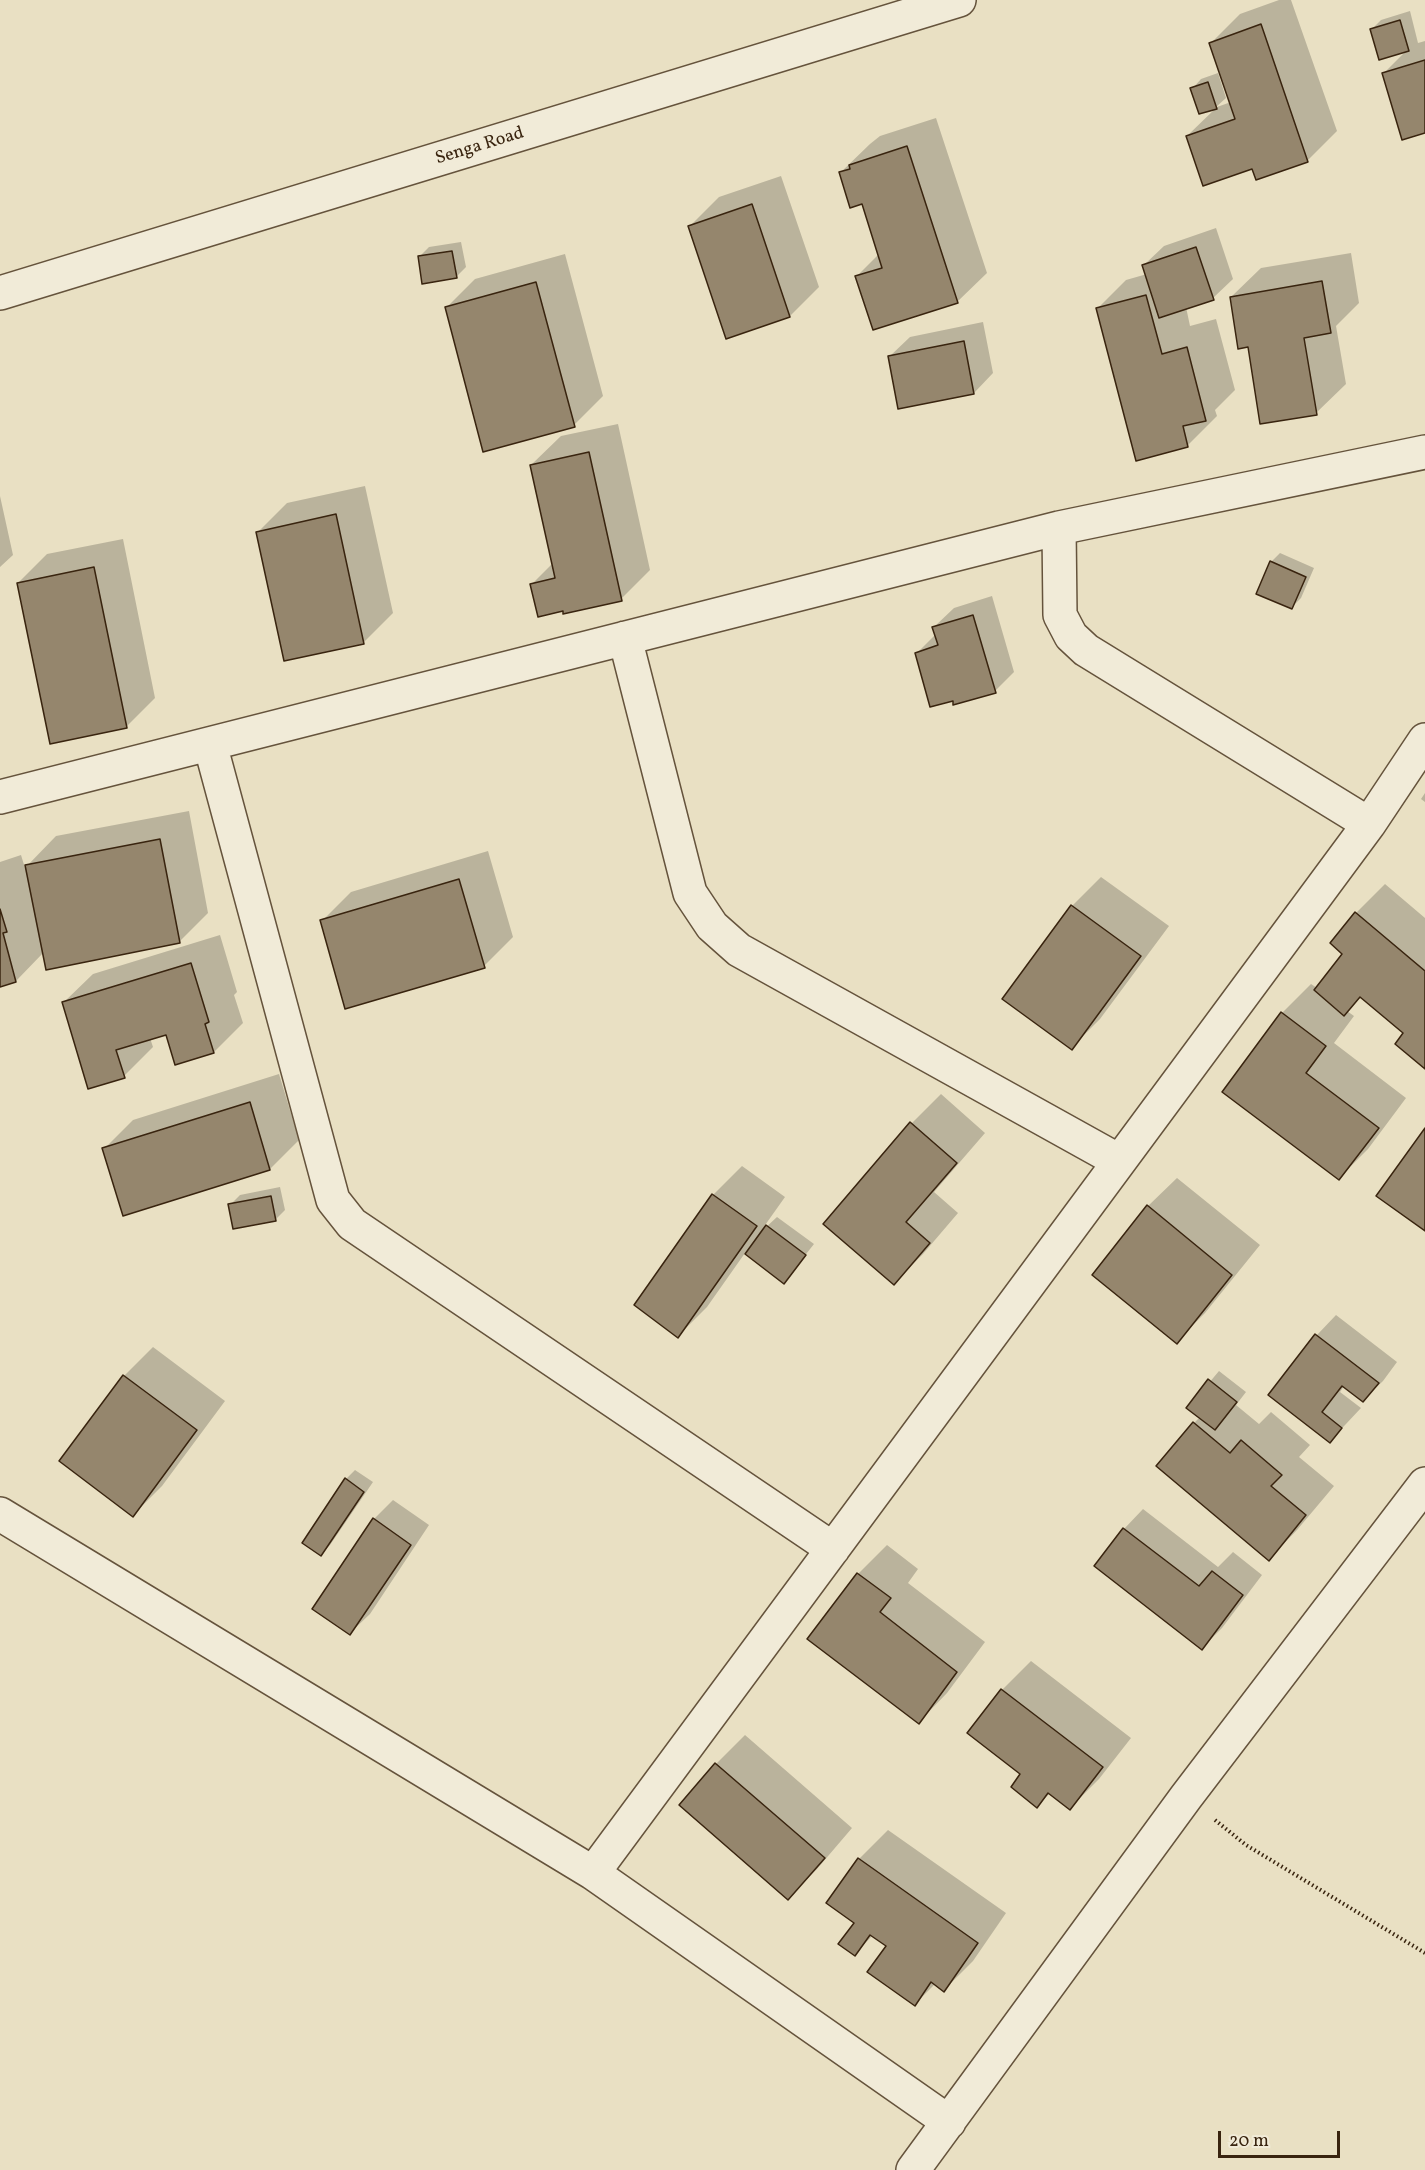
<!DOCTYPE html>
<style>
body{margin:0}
#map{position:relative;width:1425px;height:2170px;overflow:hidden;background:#e9e0c3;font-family:Vollkorn,serif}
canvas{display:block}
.scale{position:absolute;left:1218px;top:2131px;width:122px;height:27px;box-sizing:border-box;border:3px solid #39240f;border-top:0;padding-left:8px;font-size:18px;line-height:21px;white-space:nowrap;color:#39240f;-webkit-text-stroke:4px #f1ebd8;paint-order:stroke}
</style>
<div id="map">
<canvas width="1425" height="2170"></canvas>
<div class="scale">20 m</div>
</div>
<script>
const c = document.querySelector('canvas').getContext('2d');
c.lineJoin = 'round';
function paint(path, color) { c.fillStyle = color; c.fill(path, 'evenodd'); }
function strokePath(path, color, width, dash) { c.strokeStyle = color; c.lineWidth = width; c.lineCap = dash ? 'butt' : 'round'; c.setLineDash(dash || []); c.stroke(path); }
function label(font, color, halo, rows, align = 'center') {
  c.font = font + ' Vollkorn,serif'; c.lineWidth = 6; c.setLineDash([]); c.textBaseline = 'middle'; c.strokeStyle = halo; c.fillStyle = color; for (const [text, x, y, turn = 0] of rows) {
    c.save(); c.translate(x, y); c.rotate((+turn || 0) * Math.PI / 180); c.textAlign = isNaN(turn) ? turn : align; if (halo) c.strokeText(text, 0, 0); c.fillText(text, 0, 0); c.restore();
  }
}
paint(new Path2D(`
 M1279,0H1291L1337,131L1308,160L1257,178L1253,167L1187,136L1217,107L1231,102L1211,43L1240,14Z
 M1410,11L1418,43L1425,41V132L1384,73L1407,50L1372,29L1381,20Z
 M1218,73L1226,98L1216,107L1200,112L1192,89L1201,79Z
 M936,118L987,273L957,302L856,277L879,254L862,202L840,173L870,144L880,136Z
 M781,176L819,287L790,316L727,337L690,226L719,197Z
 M1216,228L1233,279L1213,298L1186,307L1190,326L1216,319L1235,390L1215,410L1217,416L1188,445L1137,459L1097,309L1126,280L1147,274L1144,265L1164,246Z
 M461,242L466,267L456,277L419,257L429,247Z
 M1351,253L1359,303L1336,326L1346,384L1316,413L1249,346L1231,297L1261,268Z
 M565,254L603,396L574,425L446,308L475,279Z
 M983,322L993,373L974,393L890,356L910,337Z
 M618,424L650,570L621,599L564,609L532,584L553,563L531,465L561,436Z
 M365,486L393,613L364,642L258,532L287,503Z
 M0,496L13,555L0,567Z
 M123,539L155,698L126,727L18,583L47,554Z
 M1280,553L1314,568L1301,598L1292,607L1271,562Z
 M992,596L1014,672L995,691L917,653L936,634L934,627L954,608Z
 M1425,793V802L1421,799Z
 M189,811L208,913L179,942L44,952L16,981L0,985V862L21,855L25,868L56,836Z
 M488,851L513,937L484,966L322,921L351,892Z
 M1101,877L1169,926L1100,1019L1071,1048L1004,999L1072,906Z
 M1385,884L1425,918V1067L1405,1033L1362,996L1347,1011L1354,1016L1334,1043L1406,1098L1368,1149L1339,1178L1224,1092L1282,1013L1311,984L1317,988L1344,954L1356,913Z
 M220,935L237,992L234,995L243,1023L214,1052L167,1033L150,1038L153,1047L124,1076L63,1003L93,974Z
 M279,1074L299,1140L270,1169L124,1214L104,1149L133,1120Z
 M941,1094L985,1133L934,1192L958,1213L923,1254L894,1283L826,1224L912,1123Z
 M742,1166L785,1197L763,1228L764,1229L777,1217L814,1244L784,1282L745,1253L707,1307L678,1336L713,1195Z
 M1177,1178L1260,1245L1205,1313L1176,1342L1148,1206Z
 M280,1187L285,1210L275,1220L230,1205L240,1195Z
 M1336,1315L1397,1362L1383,1381L1363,1400L1344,1386L1340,1392L1361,1408L1330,1441L1270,1395L1317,1335Z
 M153,1347L225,1401L162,1486L133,1515L61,1461L124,1376Z
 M1219,1371L1246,1392L1236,1405L1259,1424L1271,1412L1310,1445L1299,1457L1334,1486L1297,1530L1269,1559L1194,1423L1200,1417L1188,1408Z
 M355,1470L373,1482L330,1545L321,1554L346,1479Z
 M393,1500L429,1525L370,1614L350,1633L374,1519Z
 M1143,1509L1218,1567L1233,1552L1262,1575L1222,1628L1202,1648L1096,1565L1124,1529Z
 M887,1545L918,1569L908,1583L985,1642L947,1693L919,1722L810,1638L858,1574Z
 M1031,1661L1131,1738L1099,1779L1070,1808L1050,1793L1037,1806L1023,1774L1002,1690Z
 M745,1735L852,1828L817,1869L788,1898L681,1804L716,1764Z
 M888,1830L1006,1913L973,1961L944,1990L935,1984L915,2004L888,1945L873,1935L855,1954L859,1859Z`), '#0003');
const building = new Path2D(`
 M1400,20L1409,51L1379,60L1370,29Z
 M1261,24L1308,162L1256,180L1252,169L1203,186L1186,136L1235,119L1209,43Z
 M1425,60V133L1402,140L1382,73Z
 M1208,82L1217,109L1199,114L1190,88Z
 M907,146L958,303L873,330L855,276L882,268L862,204L850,208L839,172L850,169L849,165Z
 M752,204L790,317L726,339L688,226Z
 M1196,247L1214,300L1159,318L1142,265Z
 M452,251L457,278L422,284L418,256Z
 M1322,281L1331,333L1304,338L1317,415L1260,424L1248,347L1238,349L1230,297Z
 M536,282L575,427L483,452L445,307Z
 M1146,295L1162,354L1187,347L1206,421L1183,426L1188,447L1136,461L1096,308Z
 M964,341L974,394L898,409L888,356Z
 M589,452L622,601L563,614V611L538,617L530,584L555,578L530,465Z
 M336,514L364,644L284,661L256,532Z
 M1270,561L1306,577L1292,609L1256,594Z
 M94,567L127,728L50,744L17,583Z
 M973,615L996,693L953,705V701L930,707L915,653L938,645L932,627Z
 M160,839L180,943L46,970L25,865Z
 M459,879L485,968L345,1009L320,920Z
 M1071,905L1141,956L1072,1050L1002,999Z
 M0,909L7,932L3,933L16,982L0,987Z
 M1355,912L1425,971V1069L1395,1044L1403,1033L1360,997L1344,1016L1314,990L1342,954L1330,943Z
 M191,963L209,1022L205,1024L214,1053L175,1065L166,1035L116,1050L125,1078L88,1089L62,1002Z
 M1281,1012L1326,1046L1306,1073L1379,1128L1339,1180L1222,1092Z
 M250,1102L270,1170L123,1216L102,1148Z
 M910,1122L957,1163L906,1222L930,1243L894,1285L823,1224Z
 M1425,1128V1231L1376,1196Z
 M712,1194L757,1226L678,1338L634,1305Z
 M271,1196L276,1221L233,1229L228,1204Z
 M1147,1205L1232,1275L1177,1344L1092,1275Z
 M766,1225L806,1255L784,1284L745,1254Z
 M1315,1334L1379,1383L1363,1402L1342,1386L1322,1412L1342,1428L1330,1443L1268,1395Z
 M123,1375L197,1430L133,1517L59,1461Z
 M1208,1379L1237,1402L1215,1430L1186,1408Z
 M1193,1422L1230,1453L1241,1440L1282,1475L1271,1486L1306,1515L1269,1561L1156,1466Z
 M345,1478L364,1492L321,1556L302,1543Z
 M373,1518L411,1545L350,1635L312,1609Z
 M1123,1528L1199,1586L1212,1571L1243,1595L1202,1650L1094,1566Z
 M857,1573L891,1598L880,1612L957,1672L919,1724L807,1639Z
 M1001,1689L1103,1767L1070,1810L1048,1793L1037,1808L1011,1787L1020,1774L967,1733Z
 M715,1763L825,1858L788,1900L679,1805Z
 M858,1858L978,1943L944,1992L931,1982L915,2006L867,1972L886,1946L870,1935L855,1956L838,1944L854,1923L826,1903Z`);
paint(building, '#95866d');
strokePath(building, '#39240f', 1.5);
const street = new Path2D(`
 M0,293L959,0
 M1059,528L1060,615L1071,636L1086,650L1369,824
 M625,638L690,893L712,926L739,950L1119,1161
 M210,744L333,1200L352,1224L833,1549
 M0,797L1059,528L1425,452
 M0,1514L593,1873L949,2122
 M593,1873L1369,824L1425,740
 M913,2170L1186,1797L1425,1484`);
strokePath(street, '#65533c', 36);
strokePath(new Path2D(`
 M1215,1820L1246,1845L1425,1953`), '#39240f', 4, [1.5, 3]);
strokePath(street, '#f1ebd8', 33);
label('18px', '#39240f', '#f1ebd8', [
 ["Senga Road",480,147,-17]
]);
</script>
